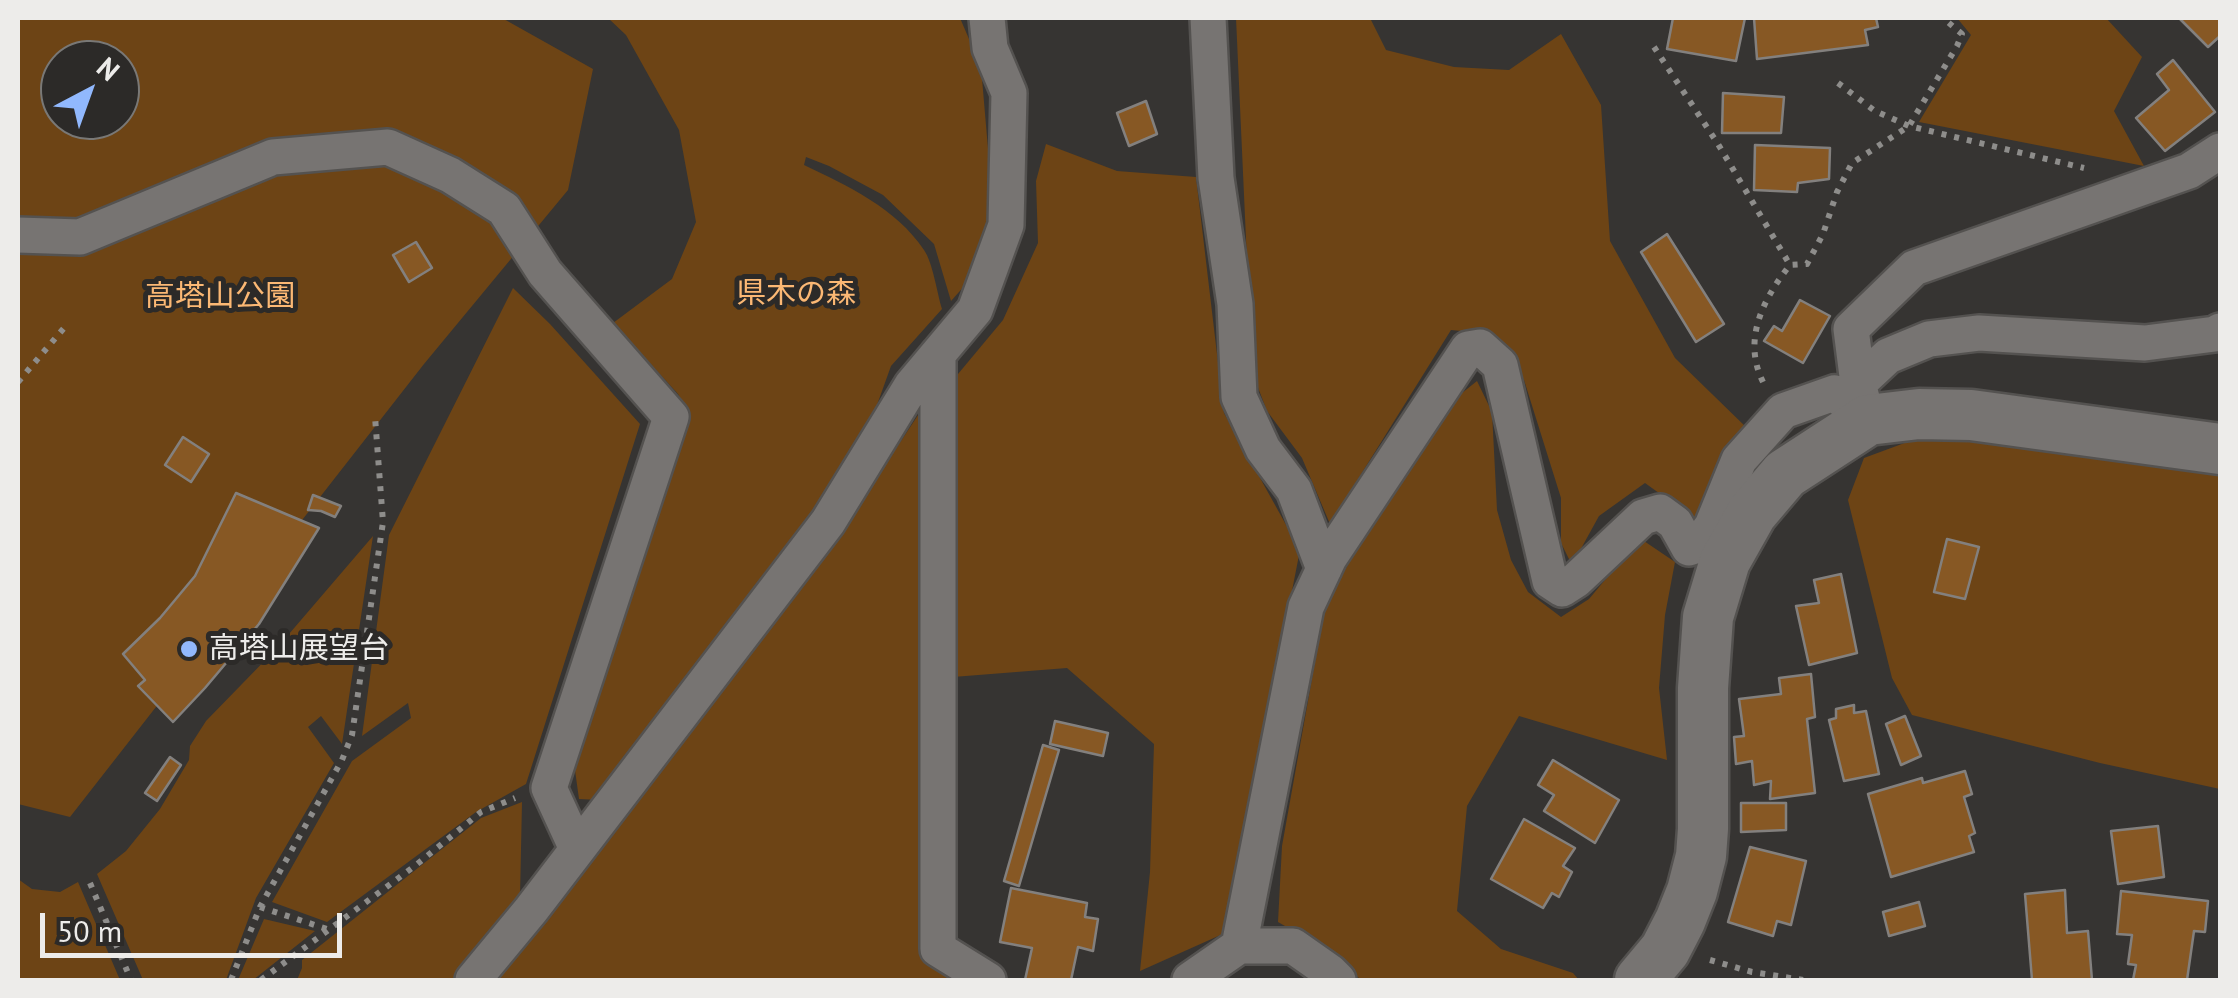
<!DOCTYPE html>
<meta charset="utf-8">
<style>
body{margin:0}
#map{position:relative;width:2238px;height:998px;overflow:hidden;background:#363432;font-family:"PT Sans",sans-serif}
canvas{display:block}
.frame{position:absolute;inset:0;border:20px solid #edecea;pointer-events:none}
.north{position:absolute;left:40px;top:40px;width:100px;height:100px;box-sizing:border-box;background:#2c2a28;border:2px solid #797876;border-radius:50%;rotate:41deg;font-size:28px;font-weight:700;line-height:40px;text-align:center;color:#edecea}
.north::after{content:'';display:block;margin:auto;width:35px;height:45px;background:#91b8fd;clip-path:polygon(50% 0,100% 100%,50% 72%,0 100%)}
.scale{position:absolute;left:40px;top:913px;width:302px;height:45px;box-sizing:border-box;border:5px solid #edecea;border-top:0;padding-left:12px;font-size:30px;line-height:35px;white-space:nowrap;color:#edecea;-webkit-text-stroke:8px #2c2a28;paint-order:stroke}
</style>
<div id="map">
<canvas width="2238" height="998"></canvas>
<div class="frame"></div>
<div class="north">N</div>
<div class="scale">50 m</div>
</div>
<script>
const c = document.querySelector('canvas').getContext('2d');
c.lineJoin = 'round';
function paint(path, color) { c.fillStyle = color; c.fill(path, 'evenodd'); }
function strokePath(path, color, width, dash) { c.strokeStyle = color; c.lineWidth = width; c.lineCap = dash ? 'butt' : 'round'; c.setLineDash(dash || []); c.stroke(path); }
function label(font, color, halo, rows, align = 'center') {
  c.font = font + ' "PT Sans","Noto Sans JP",sans-serif'; c.lineWidth = 10; c.setLineDash([]); c.textBaseline = 'middle'; c.strokeStyle = halo; c.fillStyle = color; for (const [text, x, y, turn = 0] of rows) {
    c.save(); c.translate(x, y); c.rotate((+turn || 0) * Math.PI / 180); c.textAlign = isNaN(turn) ? turn : align; if (halo) c.strokeText(text, 0, 0); c.fillText(text, 0, 0); c.restore();
  }
}
paint(new Path2D(`
 M18,18H502L593,69L568,190L424,364L70,817L18,804ZM60,60H120V120H60Z
 M608,18H960L981,67L990,172V213L975,274L951,301L934,244L883,195L829,166L806,157L804,165C848,186 896,208 924,250C933,263 937,293 942,309L891,366L868,430L801,537L600,800L579,799L574,763L689,414L678,394L613,323L672,279L696,222L679,130L626,35Z
 M1236,18H1370L1386,50L1454,67L1509,70L1561,34L1601,105L1610,241L1675,358L1749,430L1699,522L1645,483L1599,516L1572,565L1561,543V498L1524,380L1493,334L1451,330L1330,524L1302,458L1267,411L1252,372Z
 M1957,18H2106L2142,57L2114,111L2144,166L1919,122L1971,35Z
 M1046,144L1117,171L1196,177L1224,413L1300,550L1225,933L1140,971L1150,872L1154,744L1067,668L953,677L952,410L958,374L1003,320L1038,243L1036,181Z
 M513,288L550,324L640,424L526,784L476,812L327,922L272,902L352,761L411,718L408,703L362,736L389,535Z
 M1477,381L1492,412L1497,510L1511,560L1528,592L1561,617L1589,599L1625,556L1644,541L1675,562L1665,615L1659,688L1667,760L1519,716L1467,806L1457,911L1501,949L1573,973L1579,980H1361L1334,954L1278,922L1282,846L1325,606L1361,541L1457,397Z
 M930,397L924,954L967,980H497L780,616L848,521Z
 M1957,437L2220,473V789L2100,763L1912,715L1892,678L1848,500L1864,458L1918,438Z
 M373,536L342,744L321,716L308,727L334,763L256,898L226,980H143L97,874L126,851L160,809L189,760L190,746L206,721L277,648Z
 M522,802L520,897L497,921L452,980H297L302,968V960L481,818Z
 M18,879L32,889L60,892L78,882L120,980H18Z
 M264,919L315,931L253,980H238Z`), '#6d4415');
const building = new Path2D(`
 M1673,18H1745L1736,61L1667,49Z
 M1754,18H1876L1878,27L1865,30L1868,45L1757,59Z
 M2179,18H2220V36L2208,47Z
 M2173,60L2215,112L2165,151L2136,118L2169,90L2157,74Z
 M1723,93L1784,97L1781,133H1722Z
 M1146,101L1157,134L1129,146L1117,113Z
 M1755,145L1830,148L1829,179L1798,183L1797,192L1754,190Z
 M1667,234L1724,324L1696,342L1641,252Z
 M416,242L432,268L409,282L393,255Z
 M1800,300L1830,316L1803,363L1764,341L1774,326L1782,331Z
 M183,437L209,454L191,482L165,465Z
 M236,493L319,528L259,624L205,688L173,722L138,686L145,680L123,654L160,618L195,576Z
 M313,495L341,506L335,517L321,511L308,510Z
 M1947,539L1979,547L1965,599L1934,592Z
 M1841,574L1857,653L1809,665L1796,606L1819,603L1814,580Z
 M1811,674L1815,717L1807,719L1815,793L1770,799L1771,781L1754,785L1752,761L1736,764L1734,737L1744,736L1739,699L1781,694L1779,678Z
 M1854,705V713L1866,711L1879,774L1844,781L1829,720L1836,718V709Z
 M1905,716L1921,756L1901,765L1886,724Z
 M1055,721L1108,733L1103,756L1050,744Z
 M1043,745L1059,750L1019,886L1004,881Z
 M170,757L181,765L157,801L145,793Z
 M1553,760L1619,800L1595,843L1544,811L1554,795L1538,785Z
 M1965,771L1972,794L1964,797L1975,833L1969,836L1974,852L1891,877L1868,794L1922,778L1923,783Z
 M1741,803H1786V830L1741,832Z
 M1524,819L1575,848L1563,866L1572,872L1559,897L1552,893L1543,908L1491,879Z
 M2158,826L2164,877L2118,884L2111,831Z
 M1750,847L1806,861L1791,925L1777,921L1773,936L1728,922Z
 M1011,888L1087,903L1085,917L1098,919L1093,951L1078,947L1071,980H1025L1032,948L1000,942Z
 M2065,890L2067,933L2088,931L2092,980H2032L2025,894Z
 M2121,891L2208,901L2205,932L2194,931L2187,980H2133L2136,965L2128,964L2132,935L2117,934Z
 M1919,902L1925,926L1889,936L1883,912Z`);
paint(building, '#875824');
strokePath(building, '#83807e', 2.5);
const street = new Path2D(`
 M1208,18L1216,178L1235,304L1239,397L1263,449L1294,490L1324,569
 M18,235L80,237L273,157L388,147L450,175L504,209L545,273L671,417L549,788L577,849
 M938,354V949L988,980
 M1858,384L1851,329L1914,268L2189,171L2220,151
 M1862,398L1858,384L1888,356L1929,339L1979,333L2145,343L2215,334L2220,331
 M1239,946L1306,607L1329,558L1468,349L1480,347L1500,365L1550,581L1562,589L1576,580L1643,517L1660,512L1675,523L1689,548L1698,545L1712,526L1739,460L1783,411L1834,393L1868,420
 M473,980L531,910L828,522L912,385L975,310L1006,225L1009,93L990,48L987,18
 M1190,980L1239,946H1293L1330,972L1338,980`);
const secondary = new Path2D(`
 M1640,980L1665,950L1680,921L1692,891L1701,856L1703,829V688L1708,617L1725,561L1752,513L1785,474L1868,420L1919,414L1971,415L2220,449`);
strokePath(street, '#545250', 40);
strokePath(secondary, '#545250', 55);
strokePath(new Path2D(`
 M1654,47L1718,144L1790,265
 M1838,83L1875,111L1909,126L2084,168
 M18,382L64,328
 M1763,382C1742,340 1763,299 1790,265L1807,264L1823,234L1837,192L1852,163L1909,126L1957,46L1962,34L1943,18
 M90,883L131,980
 M260,907L327,929
 M1710,960L1752,972L1803,980
 M231,980L260,907L342,760L352,735L383,522L375,417
 M261,980L416,865L481,812L515,798`), '#8e8d8b', 6, [5, 8]);
strokePath(street, '#777472', 35);
strokePath(secondary, '#777472', 50);
for (const [x, y, r, color] of [
 [189,649,10,"#91b8fd"]
]) { const dot = new Path2D(); dot.arc(x, y, r, 0, 2 * Math.PI); c.fillStyle = color; c.fill(dot); strokePath(dot, '#2c2a28', 4); }
label('30px', '#fbb874', '#2c2a28', [
 ["県木の森",796,294],
 ["高塔山公園",220,297]
]);
label('30px', '#edecea', '#2c2a28', [
 ["高塔山展望台",209,649]
], 'left');
</script>
